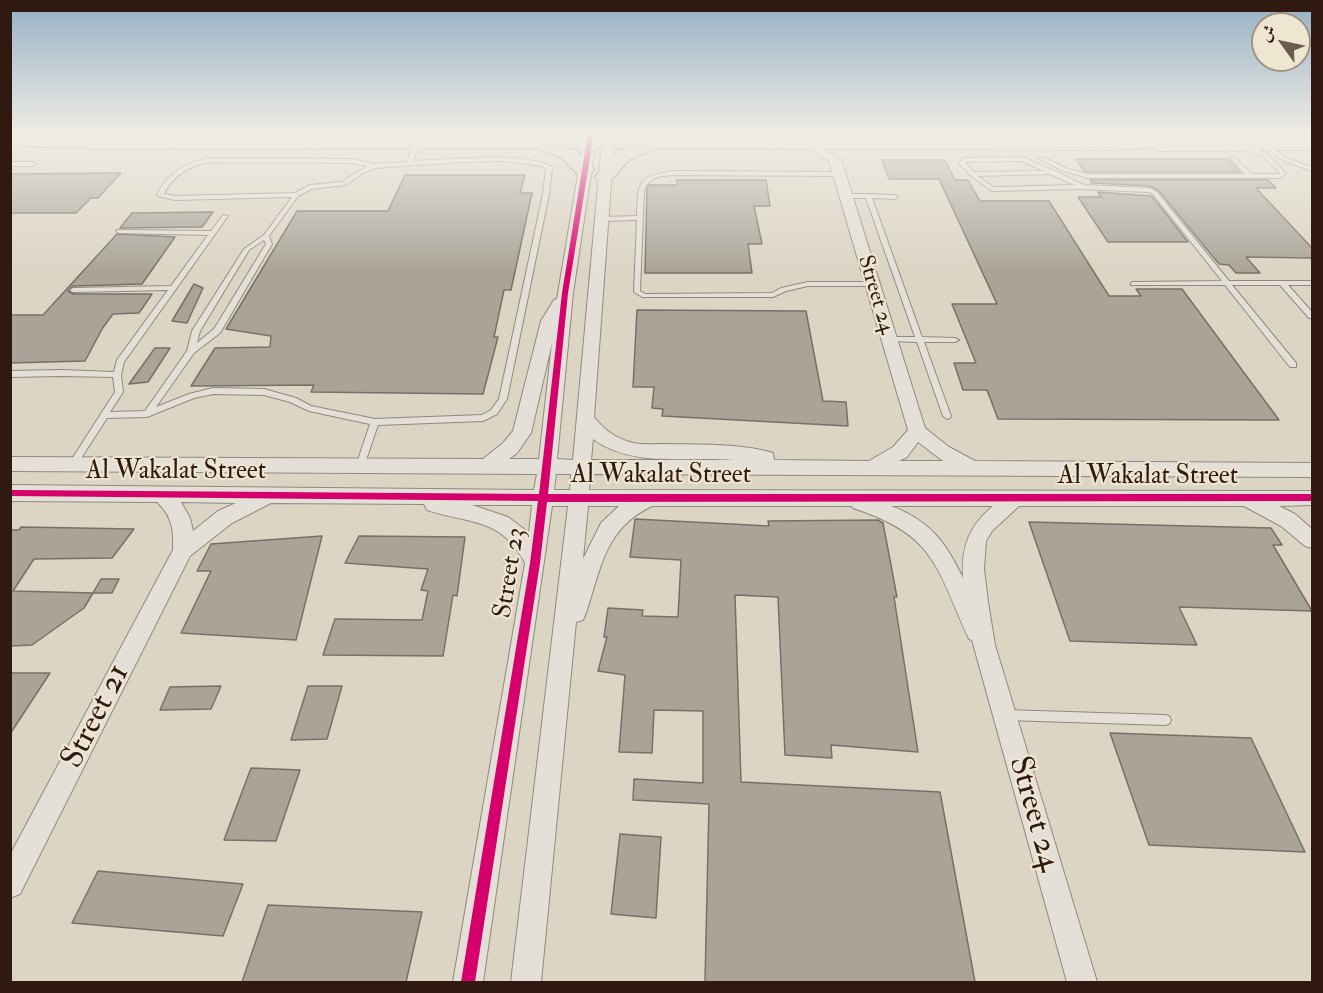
<!DOCTYPE html>
<meta charset="utf-8">
<style>
body{margin:0}
#map{position:relative;width:1323px;height:993px;overflow:hidden;background:#dcd5c4;font-family:"IM FELL Double Pica",Amiri,serif}
canvas{display:block}
.frame{position:absolute;inset:0;border:12px solid #2f1910;pointer-events:none}
.north{position:absolute;left:1251px;top:12px;width:60px;height:60px;box-sizing:border-box;background:#efe6d2;border:2px solid #a29484;border-radius:50%;rotate:303deg;font-size:16px;font-weight:700;line-height:24px;text-align:center;color:#2f1910}
.north::after{content:'';display:block;margin:auto;width:21px;height:27px;background:#6c5b4f;clip-path:polygon(50% 0,100% 100%,50% 72%,0 100%)}
</style>
<div id="map">
<canvas width="1323" height="993"></canvas>
<div class="frame"></div>
<div class="north">ش</div>
</div>
<script>
const c = document.querySelector('canvas').getContext('2d');
c.lineJoin = 'round';
function paint(path, color) { c.fillStyle = color; c.fill(path, 'evenodd'); }
function strokePath(path, color, width, dash) { c.strokeStyle = color; c.lineWidth = width; c.lineCap = dash ? 'butt' : 'round'; c.setLineDash(dash || []); c.stroke(path); }
function label(font, color, halo, rows, align = 'center') {
  c.font = font + ' "IM FELL Double Pica",serif'; c.lineWidth = 4.5; c.setLineDash([]); c.textBaseline = 'middle'; c.strokeStyle = halo; c.fillStyle = color; for (const [text, x, y, turn = 0] of rows) {
    c.save(); c.translate(x, y); c.rotate((+turn || 0) * Math.PI / 180); c.textAlign = isNaN(turn) ? turn : align; if (halo) c.strokeText(text, 0, 0); c.fillText(text, 0, 0); c.restore();
  }
}
const building = new Path2D(`
 M1076,159H1228L1240,172H1088L1084,171Z
 M882,160H945L955,180H968L980,201H1049L1109,296H1141L1136,289H1182L1279,420L998,419L987,390H963L954,363H976L952,304H997L939,179H889Z
 M121,173L98,198H91L76,213H10V174Z
 M405,175H525L520,193H532L511,290H504L494,337H498L483,394L311,392L314,385L191,386L215,348L270,347L271,336L226,329L297,211H388Z
 M677,180H766L770,206H754L762,244H748L752,273H645L647,188L649,185H677Z
 M1090,180H1268L1276,188H1256L1312,248V258L1246,257L1260,273H1236L1229,265L1219,264L1158,190L1149,186L1092,183Z
 M1098,192L1152,196L1188,242H1108L1078,197H1101Z
 M213,212L202,227L120,228L132,213Z
 M117,234L175,237L142,284L73,286L68,291L73,294H152L139,313L113,314L102,329L85,361L10,363V315H43Z
 M194,284L203,288L187,323L172,321Z
 M637,310L806,311L823,401L846,402L848,426L662,416L663,409L652,408L654,387H633Z
 M155,348H170L148,382L129,384Z
 M635,519L769,526L768,521L878,520L883,523L897,597H894L918,752L831,745L832,758L785,755L778,597L735,595L741,782L940,792L975,982H705L709,804L633,800L634,779L703,783V711L654,710L652,753L619,752L625,675L598,671L607,637H604L608,608L643,610L642,616L678,617L681,560L630,557Z
 M1029,522L1271,528L1282,545H1273L1312,611L1179,607L1197,645L1070,641Z
 M21,527L134,529L112,558L34,559L13,591L93,593L84,608L32,645L10,646V530H19Z
 M322,536L296,640L181,633L211,571H197L211,544Z
 M359,536L465,537L457,596L453,595L443,656L323,655L335,619L422,620L428,591L421,590L428,569L345,563Z
 M101,579H119L112,593H93Z
 M10,673H50L10,734Z
 M221,686L211,709L160,710L170,687Z
 M308,686H342L327,739L291,740Z
 M1110,733L1251,738L1305,852L1149,845Z
 M251,768L300,770L276,841L224,840Z
 M620,834L661,837L656,918L611,914Z
 M98,871L243,884L223,936L72,923Z
 M268,905L422,912L406,982H242Z`);
paint(building, '#aaa498');
strokePath(building, '#777066', 1.5);
const service = new Path2D(`
 M417,140L420,142L413,161C447,160 523,151 552,167L549,194L507,399L497,414L483,421L378,425L364,466L360,469L356,466L370,424L309,411L290,402L264,395L213,394L194,398L147,417L107,418L76,466H70L69,464L70,462L115,392L113,377L62,376L10,377V371L62,370L114,372L117,360L168,290L73,292L70,290L73,288L171,286L208,235L119,233L116,231L117,230L211,231L223,215L228,216L124,362L121,375L123,392L110,412L145,411L187,351L192,331L244,249L264,235L292,197L175,200L158,196L157,195C168,173 185,163 209,158L351,159L374,164L407,162L414,142ZM502,161L536,165L546,168L543,194L499,399L491,410L482,415L375,419L311,406L296,398L264,389L213,388L189,394L156,407L194,353L220,333L272,244L269,236L298,196L311,189L346,185L363,173L375,168L461,162ZM209,162L351,163L368,166L359,171L342,182L310,185L295,193L175,196L164,194C173,175 189,166 209,162ZM264,240L266,244L214,329L197,343L200,331L249,250Z
 M15,144L20,145L10,154V148Z
 M1266,145H1270L1286,158L1312,167V171L1282,160L1266,147Z
 M1244,146L1266,153L1286,173L1280,178H1088L1061,170L1039,158L1044,157L1065,168L1088,174H1245L1230,158L1233,156L1252,174H1278L1280,173L1262,155L1242,149L1241,148Z
 M1023,157L1052,170L1056,171L1057,172L1084,185L1149,188L1157,192L1229,281H1312V285H1288L1312,312V318H1309L1280,285H1232L1296,363V367H1290L1225,285H1131V283L1133,282L1222,281L1153,194L1148,192L1082,189L992,191L970,175L959,163L964,158ZM1022,161L1043,171L974,172L965,163L966,162ZM1050,174L1075,185L993,187L978,176Z
 M10,162H33L36,164L33,166H10Z
 M673,171L839,172L842,174L839,176L673,175C661,176 649,177 644,190L640,291L645,294L772,293L781,288L808,282H871L874,284L871,286H808L786,291L773,297H642L634,292L637,220L601,221L598,219L601,217L637,216C638,183 637,176 673,171Z
 M868,194L895,195L898,197L895,199L872,198L922,337L955,338L959,340L955,342H924L951,416L950,418L947,419L943,416L917,342L888,341L884,339L888,337H915L866,198H845L842,196L845,194Z
 M1005,710L1165,715L1169,716L1171,720L1169,724L1165,725L1005,720L1001,719L999,715L1001,711Z`);
const minor = new Path2D(`
 M585,133H597L573,293L557,459L573,460L602,142L599,133H611L614,142L594,417C604,430 617,439 633,443C643,445 655,444 665,444C700,445 739,443 773,453L774,460L869,461L893,447L908,430L829,161L803,146L801,144L807,140L841,159L925,428L949,447L975,461L1312,463V477L590,474L589,490L1312,491V505L1279,506L1295,514L1312,529V548L1305,546L1281,526L1244,506H1019L992,531L986,541L984,569L988,602L995,645L1097,982H1067L972,640L969,639C936,567 936,535 853,508L852,506H652C605,528 601,568 586,613L583,620L576,622L541,982H511L568,506H552L483,982H453L525,563C501,517 469,524 427,510L424,504L271,503L232,523L190,556L20,894L10,898V855L173,550C174,530 172,516 157,502L10,501V485L534,490L537,474L10,471V457L483,459L503,443L513,431L541,321L554,300L557,299ZM552,343L539,459H509L517,453L531,433ZM593,439C632,468 687,456 734,460H591ZM918,442L943,461H899L907,457ZM556,474H571L570,490H554ZM181,502L236,503L218,511L193,531L190,518ZM472,505H532L529,533L508,517ZM588,506H619L601,523L583,559ZM891,506H993C969,526 961,547 963,578C945,541 930,521 891,506Z`);
const primary = new Path2D(`
 M608,137L1117,140L1123,141L1126,145L1123,149L1117,150L657,148C650,153 639,154 631,159C618,168 616,185 598,181L595,177L611,156L625,148H568L576,150L594,170L591,174H577L562,158L537,148L94,149L88,148L85,144L88,140L94,139Z
 M1312,140V150L1162,151L1156,150L1153,146L1156,142L1162,141Z`);
const trunk = new Path2D(`
 M1257,133H1312V143L1087,150L1080,148L1077,144L1080,140L1087,138Z
 M10,134L125,137L132,139L134,143L132,147L125,149L10,146Z`);
strokePath(service, '#90897e', 2);
strokePath(minor, '#90897e', 2);
strokePath(primary, '#777066', 2);
strokePath(trunk, '#777066', 2);
paint(service, '#e4e0d8');
paint(minor, '#e4e0d8');
paint(primary, '#dfdbd1');
paint(trunk, '#dfdbd1');
paint(new Path2D(`
 M588,133H594L568,293L548,494H1312V501L547,502L540,563L475,982H461L530,563L538,501L10,496V490L539,494L562,293Z`), '#d6006c');
const sky = c.createLinearGradient(0, 0, 0, 272);
sky.addColorStop(0, '#95b0c6');
sky.addColorStop(0.49, '#efece4');
sky.addColorStop(1, '#efece400');
c.fillStyle = sky;
c.fillRect(0, 0, 1323, 272);
label('22px', '#2f1910', '#efe6d2', [
 ["Street 24",875,295,73]
]);
label('26px', '#2f1910', '#efe6d2', [
 ["Al Wakalat Street",176,472],
 ["Al Wakalat Street",661,476],
 ["Al Wakalat Street",1148,477],
 ["Street 23",511,573,-81]
]);
label('32px', '#2f1910', '#efe6d2', [
 ["Street 21",97,717,-63],
 ["Street 24",1033,814,74]
]);
</script>
